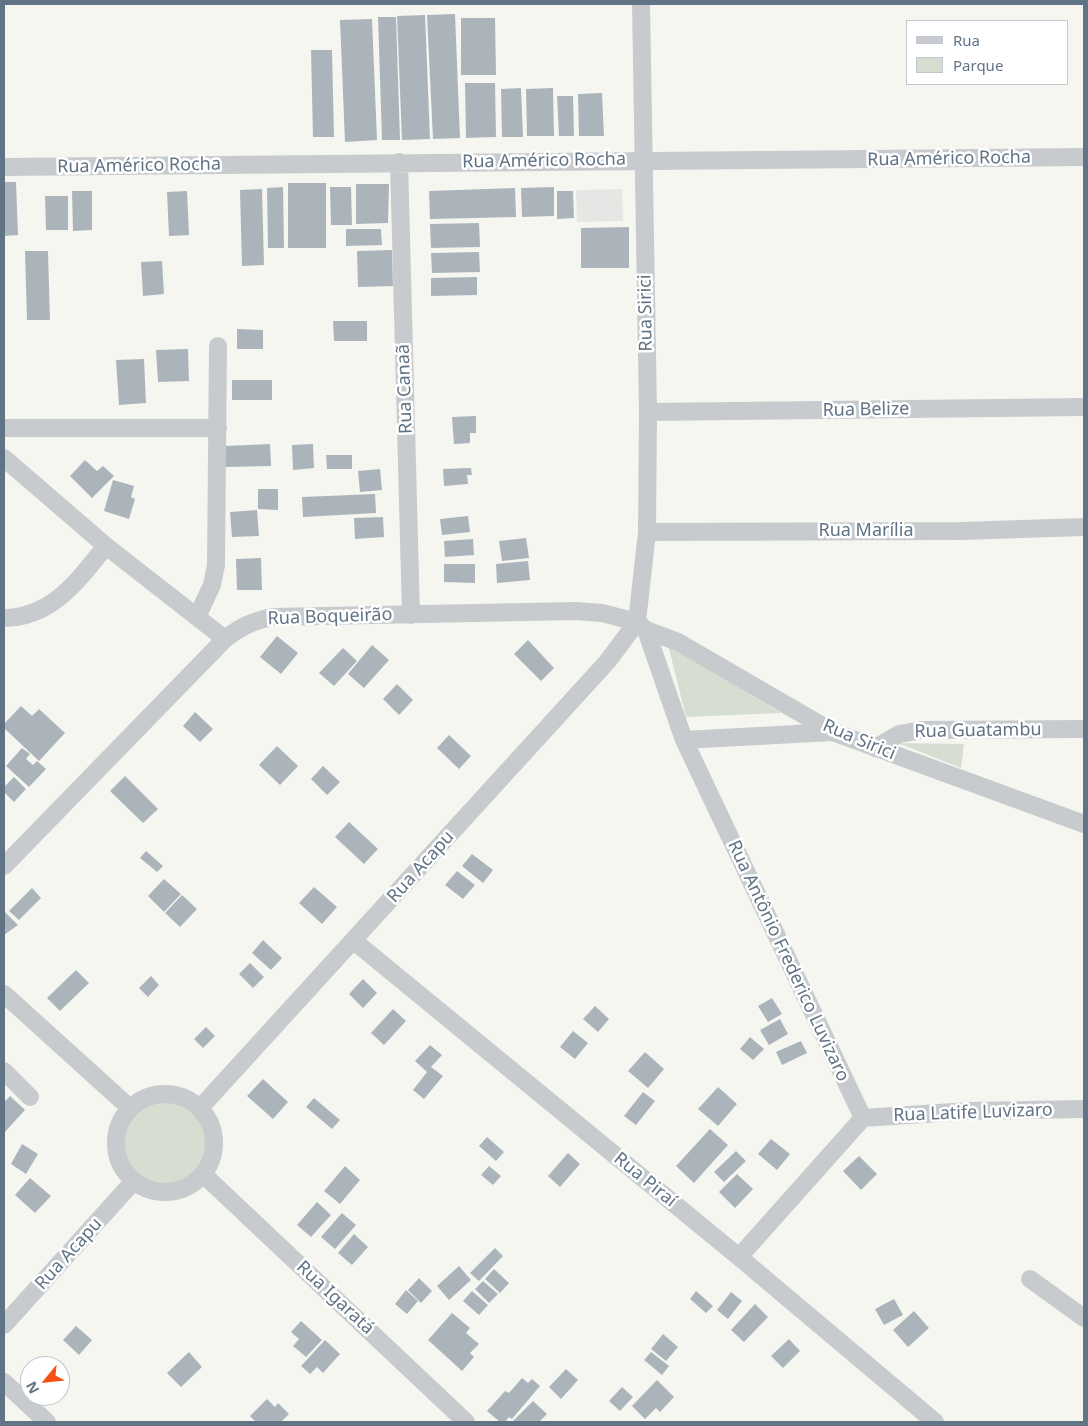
<!DOCTYPE html>
<meta charset="utf-8">
<style>
body{margin:0}
#map{position:relative;width:1088px;height:1426px;overflow:hidden;background:#f6f6f1;font-family:"Noto Sans",sans-serif}
canvas{display:block}
.frame{position:absolute;inset:0;border:5px solid #617486;pointer-events:none}
.legend{position:absolute;left:906px;top:20px;width:162px;height:65px;box-sizing:border-box;background:#fff;border:1px solid #c0c7cf;margin:0;padding:6px 9px;list-style:none;font-size:15px;color:#617486}
.legend li{display:flex;align-items:center;gap:10px;height:25px}
.legend b{width:25px;border:1px solid #c0c7cf}
.north{position:absolute;left:20px;top:1356px;width:50px;height:50px;box-sizing:border-box;background:#fff;border:1px solid #c0c7cf;border-radius:50%;rotate:242deg;font-size:14px;font-weight:700;line-height:20px;text-align:center;color:#617486}
.north::after{content:'';display:block;margin:auto;width:18px;height:22px;background:#f54f13;clip-path:polygon(50% 0,100% 100%,50% 72%,0 100%)}
</style>
<div id="map">
<canvas width="1088" height="1426"></canvas>
<div class="frame"></div>
<ul class="legend">
<li><b style="height:6px;background:#c8cbce"></b>Rua</li>
<li><b style="height:14px;background:#d6ded2"></b>Parque</li>
</ul>
<div class="north">N</div>
</div>
<script>
const c = document.querySelector('canvas').getContext('2d');
c.lineJoin = 'round';
function paint(path, color) { c.fillStyle = color; c.fill(path, 'evenodd'); }
function strokePath(path, color, width, dash) { c.strokeStyle = color; c.lineWidth = width; c.lineCap = dash ? 'butt' : 'round'; c.setLineDash(dash || []); c.stroke(path); }
function label(font, color, halo, rows, align = 'center') {
  c.font = font + ' "Noto Sans",sans-serif'; c.lineWidth = 5; c.setLineDash([]); c.textBaseline = 'middle'; c.strokeStyle = halo; c.fillStyle = color; for (const [text, x, y, turn = 0] of rows) {
    c.save(); c.translate(x, y); c.rotate((+turn || 0) * Math.PI / 180); c.textAlign = isNaN(turn) ? turn : align; if (halo) c.strokeText(text, 0, 0); c.fillText(text, 0, 0); c.restore();
  }
}
paint(new Path2D(`
 M622,189L623,221L577,222L576,190Z`), '#e6e7e5');
paint(new Path2D(`
 M668,645L781,713L686,717Z
 M898,743L964,744L961,768Z
 M122 1144a42 42 0 1 1 84 0a42 42 0 1 1-84 0Z`), '#d6ded2');
paint(new Path2D(`
 M455,14L460,138L433,139L427,15Z
 M425,15L430,139L402,140L397,16Z
 M378,17H396L400,140H382Z
 M461,18H495L496,75H461Z
 M372,19L377,140L345,142L340,20Z
 M311,50H332L334,137H313Z
 M465,83H495L496,137L466,138Z
 M521,88L523,137H502L501,89Z
 M553,88L554,136H527L526,89Z
 M602,93L604,136H579L578,94Z
 M557,96H573L574,136H559Z
 M4,182H16L18,235L4,236Z
 M288,183H326V248H288Z
 M356,184H389L388,223L356,224Z
 M283,187L284,248H268L267,188Z
 M330,187H351L352,225H331Z
 M554,187V216L522,217L521,188Z
 M515,188L516,217L430,219L429,191Z
 M262,189L264,265L242,266L240,190Z
 M72,191H92V230L73,231Z
 M187,191L189,235L169,236L167,192Z
 M557,191H573L574,218L557,219Z
 M45,196H68V230H46Z
 M479,223L480,247L431,248L430,224Z
 M629,227V268H581V228Z
 M346,229H381L382,245L346,246Z
 M392,250L393,286L358,287L357,251Z
 M25,251H48L50,320H27Z
 M479,252L480,272L432,273L431,253Z
 M162,261L164,294L143,296L141,262Z
 M477,277V295L431,296V278Z
 M333,321H367V341H334Z
 M237,329L263,330V349H237Z
 M188,349L189,381L158,382L156,350Z
 M144,359L146,403L119,405L116,360Z
 M232,380H272V400H232Z
 M476,416V433H470V443L454,444L452,417Z
 M270,444L271,466L225,467L224,446Z
 M313,444L314,468L293,470L292,445Z
 M326,455H352V469H327Z
 M85,460L97,471L103,466L114,476L92,498L70,476Z
 M471,468L472,475H467L468,484L444,486L443,469Z
 M380,469L382,490L360,492L358,471Z
 M113,480L134,486L131,497L135,499L129,519L104,511Z
 M258,489H278V510L258,509Z
 M375,494L376,513L303,517L302,497Z
 M257,510L259,536L232,537L230,512Z
 M468,516L470,532L442,535L440,519Z
 M383,517L384,537L355,539L354,518Z
 M526,538L529,558L502,561L499,541Z
 M473,539L474,555L445,557L444,541Z
 M261,558L262,590H237L236,559Z
 M528,561L530,580L497,583L496,564Z
 M444,564H475V583L444,582Z
 M277,636L298,653L281,674L260,657Z
 M528,640L554,668L541,681L514,654Z
 M372,645L389,660L364,688L348,674Z
 M343,648L357,661L334,686L319,673Z
 M397,684L413,700L399,715L383,699Z
 M21,706L32,716L39,709L65,733L39,761L4,728V724Z
 M195,712L213,729L200,742L183,726Z
 M449,735L471,756L459,769L437,748Z
 M277,746L298,766L280,785L259,765Z
 M22,748L30,754L26,759L33,765L37,761L46,769L29,787L6,766Z
 M323,766L340,782L327,795L311,779Z
 M125,776L158,809L143,823L110,791Z
 M14,777L26,789L14,802L4,792V787Z
 M349,822L378,849L364,864L335,837Z
 M146,851L163,866L157,872L140,858Z
 M472,854L493,870L483,883L462,866Z
 M457,871L475,885L463,899L445,885Z
 M164,879L181,894L164,912L148,896Z
 M314,887L337,907L322,924L299,903Z
 M32,888L41,898L19,920L9,911Z
 M182,895L197,909L180,927L165,913Z
 M4,911L18,925L4,935Z
 M263,940L282,958L271,970L252,953Z
 M250,963L264,977L253,988L239,974Z
 M76,970L89,983L60,1011L47,998Z
 M151,976L159,985L148,997L139,988Z
 M363,979L377,993L363,1008L349,994Z
 M772,998L782,1014L768,1022L758,1006Z
 M595,1006L609,1019L598,1032L583,1019Z
 M393,1009L406,1021L384,1045L371,1033Z
 M780,1019L788,1034L769,1045L760,1030Z
 M206,1027L215,1036L203,1048L194,1039Z
 M573,1031L588,1043L575,1059L560,1047Z
 M750,1037L764,1049L753,1060L740,1049Z
 M801,1041L807,1053L782,1065L776,1052Z
 M430,1045L442,1055L431,1067L443,1076L424,1099L413,1090L427,1072L415,1061Z
 M645,1052L664,1069L648,1088L628,1071Z
 M263,1079L288,1102L273,1119L247,1096Z
 M718,1087L737,1104L718,1126L698,1109Z
 M643,1092L655,1101L636,1125L624,1116Z
 M10,1096L25,1110L4,1133V1102Z
 M314,1098L340,1120L332,1129L306,1107Z
 M710,1129L728,1145L694,1183L676,1166Z
 M487,1137L504,1152L496,1161L479,1146Z
 M771,1139L790,1154L777,1170L758,1154Z
 M22,1144L38,1154L26,1174L11,1164Z
 M736,1151L746,1161L724,1182L714,1172Z
 M568,1153L580,1164L560,1187L548,1176Z
 M859,1156L877,1174L861,1190L843,1171Z
 M345,1166L360,1180L340,1204L324,1191Z
 M489,1166L501,1176L493,1185L481,1175Z
 M737,1174L753,1189L735,1208L719,1192Z
 M30,1178L51,1196L35,1213L15,1195Z
 M317,1202L331,1215L311,1237L297,1225Z
 M342,1213L356,1225L335,1249L321,1237Z
 M354,1234L368,1247L352,1265L338,1253Z
 M495,1248L503,1256L479,1281L470,1273Z
 M459,1266L471,1280L449,1300L437,1286Z
 M494,1269L509,1283L500,1293L485,1279Z
 M419,1278L432,1291L421,1303L408,1290Z
 M483,1281L498,1294L489,1303L475,1289Z
 M406,1290L418,1301L407,1314L395,1304Z
 M472,1291L488,1305L479,1315L463,1301Z
 M696,1291L713,1306L706,1313L690,1299Z
 M731,1292L742,1301L728,1319L717,1310Z
 M894,1299L903,1315L884,1325L875,1309Z
 M755,1304L768,1317L744,1342L731,1330Z
 M914,1311L929,1328L908,1347L893,1330Z
 M452,1313L470,1328L466,1333L479,1344L470,1353L474,1357L462,1371L428,1340Z
 M301,1321L322,1340L306,1357L293,1346L299,1339L291,1332Z
 M76,1326L92,1340L79,1355L63,1340Z
 M663,1334L678,1347L666,1361L651,1349Z
 M789,1339L800,1351L783,1368L771,1356Z
 M325,1340L340,1354L323,1373L317,1367L310,1374L301,1366Z
 M189,1352L202,1367L181,1387L167,1373Z
 M651,1352L669,1366L662,1375L644,1360Z
 M566,1369L578,1380L561,1399L549,1387Z
 M522,1378L528,1383L532,1379L540,1386L512,1419L509,1417L505,1422H500L487,1411L505,1391L509,1393Z
 M657,1380L674,1397L660,1412L656,1408L645,1419L632,1406Z
 M622,1387L633,1397L620,1411L609,1401Z
 M267,1399L275,1407L278,1403L289,1414L281,1422H256L250,1416Z
 M533,1401L547,1414L539,1422H512Z`), '#acb4bb');
strokePath(new Path2D(`
 M399,162L411,615
 M4,167L1084,157
 M648,412L1084,407
 M4,428H218
 M4,458L106,546L225,639
 M647,532L961,531L1084,527
 M197,617L212,585L216,565L218,346
 M4,618C53,617 78,580 106,546
 M637,622L647,532L648,412L641,4
 M646,630L684,740L863,1118
 M684,740L833,732
 M875,748L899,734L922,730L1084,729
 M4,866L225,639C240,627 253,621 272,617L576,611L602,613L637,622L646,630L678,642L833,732L1084,824
 M354,941L739,1257L935,1422
 M4,994L130,1108
 M4,1071L30,1097
 M116 1143a49 49 0 1 1 98 0a49 49 0 1 1-98 0Z
 M200,1108L607,662L637,622
 M863,1118L969,1111L1084,1109
 M204,1175L466,1422
 M739,1257L863,1118
 M1030,1279L1084,1318
 M4,1325L133,1182
 M4,1382L47,1422`), '#c8cbce', 18);
label('18px', '#617486', '#fff', [
 ["Rua Américo Rocha",949,159,-1],
 ["Rua Américo Rocha",544,161,-1],
 ["Rua Américo Rocha",139,166,-1],
 ["Rua Sirici",646,313,-91],
 ["Rua Canaã",405,389,-92],
 ["Rua Belize",866,410,-1],
 ["Rua Marília",866,531],
 ["Rua Boqueirão",330,617,-2],
 ["Rua Guatambu",978,731,-1],
 ["Rua Sirici",859,740,23],
 ["Rua Acapu",421,867,-48],
 ["Rua Antônio Frederico Luvizaro",788,961,65],
 ["Rua Latife Luvizaro",973,1113,-2],
 ["Rua Piraí",645,1180,39],
 ["Rua Acapu",69,1254,-48],
 ["Rua Igaratá",335,1298,43]
]);
</script>
